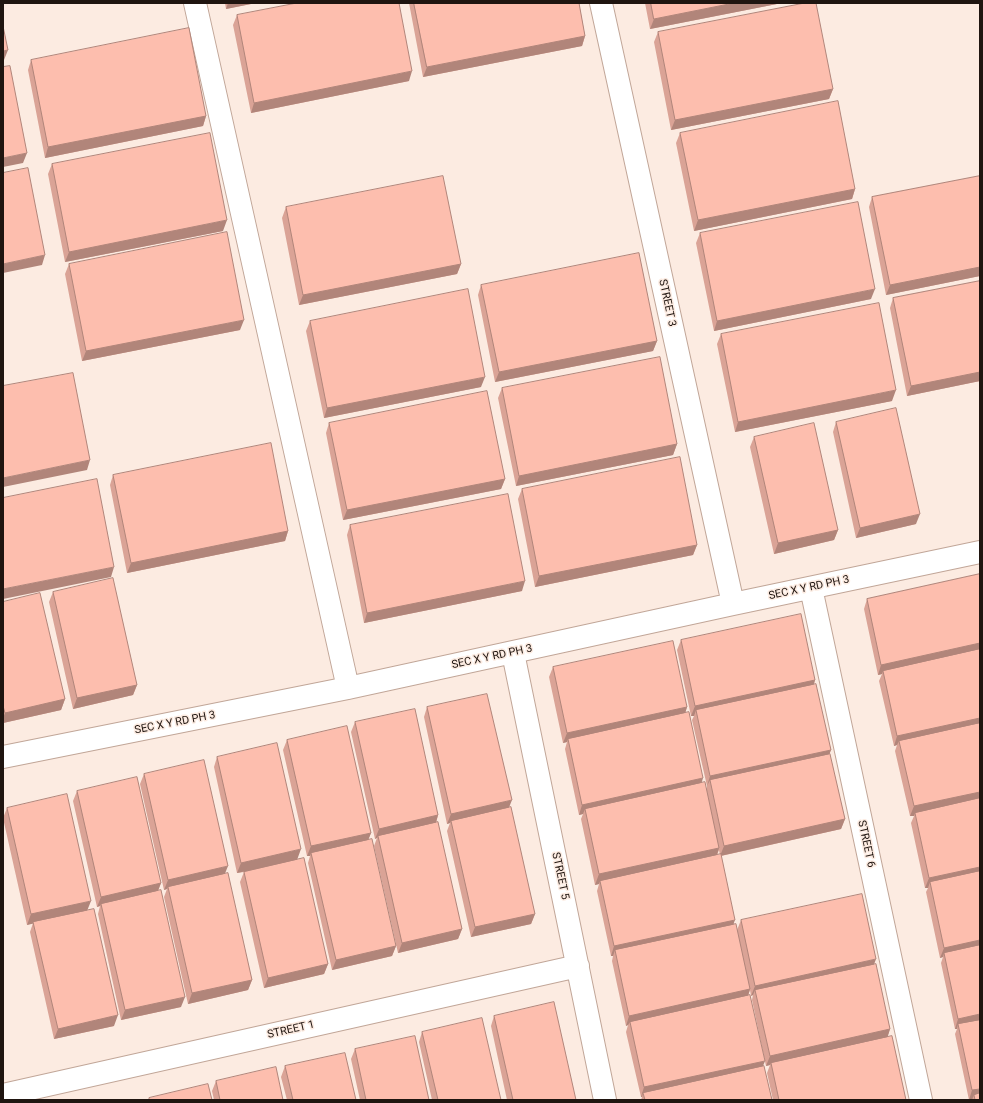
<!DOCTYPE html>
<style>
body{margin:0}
#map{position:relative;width:983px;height:1103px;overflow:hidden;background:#fcebe1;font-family:Roboto,sans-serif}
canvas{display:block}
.frame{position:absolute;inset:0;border:4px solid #1f1510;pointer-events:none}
</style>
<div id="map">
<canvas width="983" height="1103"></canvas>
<div class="frame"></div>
</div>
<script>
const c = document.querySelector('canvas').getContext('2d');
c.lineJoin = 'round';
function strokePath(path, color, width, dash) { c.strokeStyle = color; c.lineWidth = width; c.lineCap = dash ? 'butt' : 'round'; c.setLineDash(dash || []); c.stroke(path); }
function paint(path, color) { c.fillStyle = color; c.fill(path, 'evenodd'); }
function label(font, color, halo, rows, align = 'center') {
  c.font = font + ' Roboto,sans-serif'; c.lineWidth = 3; c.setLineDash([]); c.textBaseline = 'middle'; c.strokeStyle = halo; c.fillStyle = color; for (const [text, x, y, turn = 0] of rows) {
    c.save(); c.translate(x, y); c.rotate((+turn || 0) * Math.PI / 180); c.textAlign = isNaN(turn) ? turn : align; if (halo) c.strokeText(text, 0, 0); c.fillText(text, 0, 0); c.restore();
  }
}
const minor = new Path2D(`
 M195,3L348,688
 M601,3L733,604
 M811,588L921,1100
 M513,653L605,1100
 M3,757L348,688L733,604L980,552
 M3,1095L578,966`);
strokePath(minor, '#c1a698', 24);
strokePath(minor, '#fff', 22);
paint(new Path2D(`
 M225,3H256L226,9Z
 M409,3H579L585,36L582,46L423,77Z
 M645,3H782L650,29Z
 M237,15L409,81L251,113L233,25Z
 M658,32L833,89L829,99L671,130L654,42Z
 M31,60L206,116L203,126L45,158L28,70Z
 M680,133L855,189L852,199L694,231L676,143Z
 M52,164L223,231L65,262L48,174Z
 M980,176V276L886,295L869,207L872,197Z
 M286,207L461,264L457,274L299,305L282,218Z
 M700,233L871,299L714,331L696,243Z
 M69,264L240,330L82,361L65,274Z
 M980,281V381L907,396L890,308L893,298Z
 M481,285L657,341L653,351L495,382L478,295Z
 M310,321L481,387L324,418L306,331Z
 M721,334L892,401L735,432L717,344Z
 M502,388L677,444L673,455L516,486L498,398Z
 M836,422L916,524L856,538L833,432Z
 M329,423L505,479L501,489L343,520L326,433Z
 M754,437L838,530L834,540L774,554L750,447Z
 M113,475L288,531L285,541L127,573L110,485Z
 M522,489L697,545L693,555L535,587L518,499Z
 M350,525L522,591L364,623L347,535Z
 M980,574L975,1100H969L955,1034L957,1029H955L941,963L943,957L940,958L926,892L928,888H925L911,823L914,816H910L895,751L897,745L894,746L879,681L882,674L878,675L864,609L867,599Z
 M53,592L137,685L133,695L73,709L49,602Z
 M3,602L65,699L61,710L3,723Z
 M681,640L815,680L814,684L831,750L829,754L845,819L841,829L721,856L734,924L737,930L741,920L874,964L890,1029L887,1037L906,1100H773L767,1073L770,1065L766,1066L752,1000L753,995L751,996L750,990L748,996L763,1067L772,1100H641L642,1097H641L626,1032L628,1025L626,1026L612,961L613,956H611L597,891L599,884L595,885L581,819L583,814L579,815L565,749L567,742L563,743L549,677L553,667L687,707L685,713L701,783L707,789V786L692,720L694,716H691L677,650ZM719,850L720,855H717Z
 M427,707L509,808L535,914L531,924L471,937L447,831L450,823L447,824L424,717Z
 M355,722L438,815L436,823L462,929L458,939L398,953L374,846L377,838L375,839L351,732Z
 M287,740L371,833L368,840L396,946L392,956L332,970L308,863L310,856H307L283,750Z
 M217,757L297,859L328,964L324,974L264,988L240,882L244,872L237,873L214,767Z
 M144,774L225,874L252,980L248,990L188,1004L164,897L167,889L164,890L140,784Z
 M77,791L161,883L158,891L181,1007L121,1020L98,914L100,906L97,907L73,801Z
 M7,808L87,910L114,1026L54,1039L30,932L33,923L27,925L3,818Z
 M494,1016L576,1100H507L491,1026Z
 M422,1032L501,1100H432L419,1042Z
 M355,1049L429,1100H360L351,1059Z
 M285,1066L356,1100H287L281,1077Z
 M216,1081L283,1100H214L212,1091Z`), '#daa396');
paint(new Path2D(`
 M228,3H256L226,9Z
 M734,3H782L650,29L654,19Z
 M585,36L582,46L423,77L427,67Z
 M8,50L4,60H3V51Z
 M412,71L409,81L251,113L254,103Z
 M833,89L829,99L671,130L675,120Z
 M206,116L203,126L45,158L48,147Z
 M27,153L23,163L3,167V158Z
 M855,189L852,199L694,231L698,220Z
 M227,220L223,231L65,262L69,252Z
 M45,255L42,265L3,273V264Z
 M461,264L457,274L299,305L303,295Z
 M980,267V276L886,295L890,285Z
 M875,289L871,299L714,331L717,321Z
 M244,320L240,330L82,361L86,351Z
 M657,341L653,351L495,382L499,372Z
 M980,372V381L907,396L911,386Z
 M485,377L481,387L324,418L327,408Z
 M896,390L892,401L735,432L738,422Z
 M677,444L673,455L516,486L519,476Z
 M90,460L87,470L3,487V478Z
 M505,479L501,489L343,520L347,510Z
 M920,514L916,524L856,538L860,528Z
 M838,530L834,540L774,554L778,543Z
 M288,531L285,541L127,573L131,563Z
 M697,545L693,555L535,587L539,576Z
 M114,567L111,577L3,599V589Z
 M525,581L522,591L364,623L367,613Z
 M980,643V652L883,671L882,674L878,675L881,665Z
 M815,680L812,690L696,710L694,716H691L695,706Z
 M137,685L133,695L73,709L77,698Z
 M65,699L61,710L3,723V718L5,713Z
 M687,707L684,717L568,739L567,742L563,743L567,733Z
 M980,718V727L899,741L897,745L894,746L897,736Z
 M831,750L827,760L710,780L707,786L710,776Z
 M703,778L700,788L585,809L583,814L579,815L582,805Z
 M980,792V801L915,813L914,816H910L914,806Z
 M512,800L508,810L451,821L450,823L447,824L451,814Z
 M438,815L435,826L378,836L377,838L375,839L379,829Z
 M845,819L841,829L720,856L724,846Z
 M371,833L367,843L311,853L310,856H307L311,846Z
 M719,848L716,858L600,881L599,884L595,885L599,874Z
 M301,849L297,860L237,873L241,863Z
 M228,866L224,876L168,887L167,889L164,890L168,880Z
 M980,867V876L930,882L928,888H925L929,878Z
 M161,883L157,893L101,904L100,906L97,907L101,897Z
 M91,901L87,911L27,925L31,914Z
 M535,914L531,924L471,937L475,927Z
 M735,920L731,930L615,950L613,956H611L614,946Z
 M462,929L458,939L398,953L402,943Z
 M980,940V949L944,953L943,957L940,958L944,948Z
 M396,946L392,956L332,970L336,960Z
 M876,959L872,970L755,990L753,995L751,996L755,986Z
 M328,964L324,974L264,988L268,978Z
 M252,980L248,990L188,1004L192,993Z
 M750,989L747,999L630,1022L628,1025L626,1026L629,1016Z
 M185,997L181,1007L121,1020L125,1010Z
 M980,1014V1024H958L957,1029H955L958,1019Z
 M118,1015L114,1026L54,1039L58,1029Z
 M890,1029L887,1039L771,1063L770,1065L766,1066L770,1056Z
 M765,1061L761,1071L643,1093L642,1097H641L644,1087Z
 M980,1089V1098L974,1095L972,1100H969L972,1090Z`), '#b1857a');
const building = new Path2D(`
 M297,3H399L412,71L254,103L237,15Z
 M414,3H579L585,36L427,67Z
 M651,3H734L654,19Z
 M805,3H816L833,89L675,120L658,32Z
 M3,26L8,50L3,51Z
 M189,28L206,116L48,147L31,60Z
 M10,66L27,153L3,158V67Z
 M838,101L855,189L698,220L680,133Z
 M210,133L227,220L69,252L52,164Z
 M28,168L45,255L3,264V173Z
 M443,176L461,264L303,295L286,207Z
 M980,176V267L890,285L872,197Z
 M858,202L875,289L717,321L700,233Z
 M227,232L244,320L86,351L69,264Z
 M639,253L657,341L499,372L481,285Z
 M980,281V372L911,386L893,298Z
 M468,289L485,377L327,408L310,321Z
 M879,303L896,390L738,422L721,334Z
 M660,357L677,444L519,476L502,388Z
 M73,373L90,460L3,478V386Z
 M487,391L505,479L347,510L329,423Z
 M896,408L920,514L860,528L836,422Z
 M814,423L838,530L778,543L754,437Z
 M271,443L288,531L131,563L113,475Z
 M680,457L697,545L539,576L522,489Z
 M97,479L114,567L3,589V498Z
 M508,494L525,581L367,613L350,525Z
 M980,574V643L881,665L867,599Z
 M113,578L137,685L77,698L53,592Z
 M40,593L65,699L5,713L3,706V602Z
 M801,614L815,680L695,706L681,640Z
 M673,641L687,707L567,733L553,667Z
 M980,649V718L897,736L883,671Z
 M816,684L831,750L710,776L696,710Z
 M487,694L512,800L451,814L427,707Z
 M415,709L438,815L379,829L355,722Z
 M689,712L703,778L582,805L568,739Z
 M980,723V792L914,806L899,741Z
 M347,726L371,833L311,846L287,740Z
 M277,743L301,849L241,863L217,757Z
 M830,754L845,819L724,846L710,780Z
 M204,760L228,866L168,880L144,774Z
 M137,777L161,883L101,897L77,791Z
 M705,782L719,848L599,874L585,809Z
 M67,794L91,901L31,914L7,808Z
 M980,798V867L929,878L915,813Z
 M511,807L535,914L475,927L451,821Z
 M438,822L462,929L402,943L378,836Z
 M372,839L396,946L336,960L311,853Z
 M721,854L735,920L614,946L600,881Z
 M304,858L328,964L268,978L244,872Z
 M980,871V940L944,948L930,882Z
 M228,873L252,980L192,993L168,887Z
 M161,890L185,997L125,1010L101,904Z
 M862,894L876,959L755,986L741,920Z
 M94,909L118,1015L58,1029L33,922Z
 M736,924L750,989L629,1016L615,950Z
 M980,945V1014L958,1019L944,953Z
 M876,964L890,1029L770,1056L755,990Z
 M750,995L765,1061L644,1087L630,1022Z
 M554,1002L576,1100H513L494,1016Z
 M482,1018L501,1100H438L422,1032Z
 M980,1020V1089L972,1090L958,1024Z
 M415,1036L429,1100H366L355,1049Z
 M892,1036L906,1100H779L771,1063Z
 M345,1053L356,1100H293L285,1066Z
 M764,1066L772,1100H645L643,1093Z
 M276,1067L283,1100H220L216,1081Z
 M208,1084L212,1100H149V1098Z
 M980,1093V1100H975L974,1095Z`);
paint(building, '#fdbeae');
strokePath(building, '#b1857a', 1);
label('11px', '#1f1510', '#fcebe1', [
 ["STREET 3",667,303,78],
 ["SEC X Y RD PH 3",809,588,-12],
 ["SEC X Y RD PH 3",492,657,-12],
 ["SEC X Y RD PH 3",175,723,-11],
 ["STREET 6",866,844,78],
 ["STREET 5",560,876,78],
 ["STREET 1",291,1030,-13]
]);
</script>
